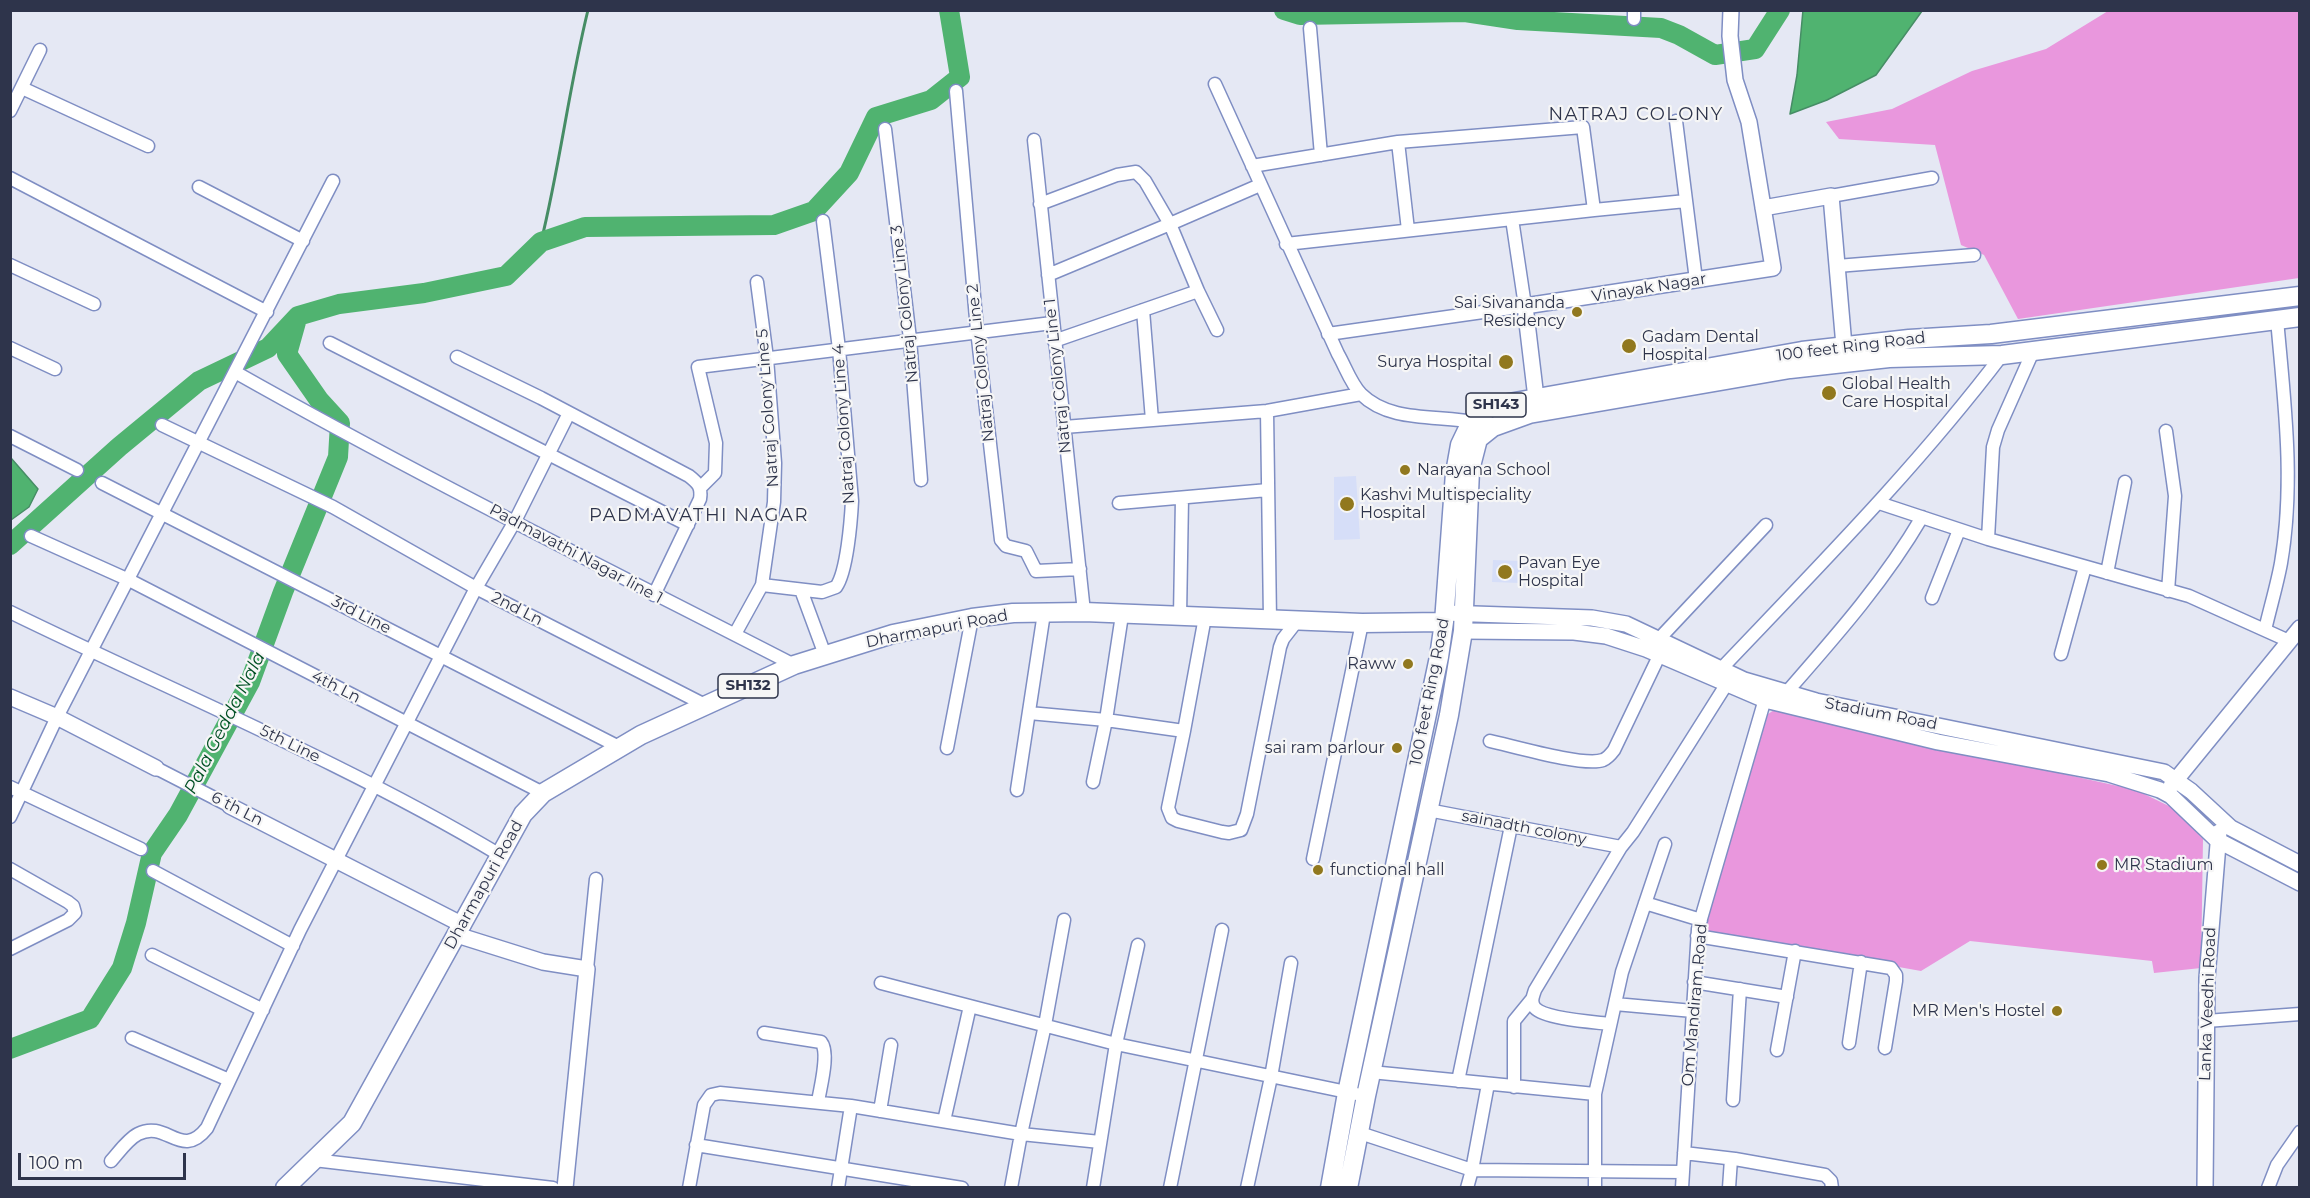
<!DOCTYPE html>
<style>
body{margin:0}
#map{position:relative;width:2310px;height:1198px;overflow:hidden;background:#e5e8f4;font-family:Montserrat,sans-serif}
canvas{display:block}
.frame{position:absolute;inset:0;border:12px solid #2e344b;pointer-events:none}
.scale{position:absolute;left:18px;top:1153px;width:168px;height:27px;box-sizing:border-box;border:3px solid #2e344b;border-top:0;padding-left:8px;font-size:18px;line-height:21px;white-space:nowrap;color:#2e344b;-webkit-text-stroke:4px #f6f6f6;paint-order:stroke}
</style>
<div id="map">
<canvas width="2310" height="1198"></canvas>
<div class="frame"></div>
<div class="scale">100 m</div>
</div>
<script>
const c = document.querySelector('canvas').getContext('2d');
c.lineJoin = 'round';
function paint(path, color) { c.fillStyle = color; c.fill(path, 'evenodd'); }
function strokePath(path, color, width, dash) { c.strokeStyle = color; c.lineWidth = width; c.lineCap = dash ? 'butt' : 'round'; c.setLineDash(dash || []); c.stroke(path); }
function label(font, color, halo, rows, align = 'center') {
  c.font = font + ' Montserrat,sans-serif'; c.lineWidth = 4.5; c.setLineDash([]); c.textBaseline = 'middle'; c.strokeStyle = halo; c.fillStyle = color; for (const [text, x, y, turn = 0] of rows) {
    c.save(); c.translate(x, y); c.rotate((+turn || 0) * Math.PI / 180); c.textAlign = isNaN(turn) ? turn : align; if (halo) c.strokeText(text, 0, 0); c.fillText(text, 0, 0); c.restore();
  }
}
paint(new Path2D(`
 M1356,476L1360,539L1334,540V477Z
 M1493,560L1521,561L1520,583L1492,582Z`), '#d6def8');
paint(new Path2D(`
 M2108,11H2299V278L2018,319L1984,255L1961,245L1935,145L1839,139L1826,122L1892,109L1972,71L2046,49Z
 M1774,710L2136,790L2173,808L2203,839L2201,968L2154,973L2152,961L1970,941L1921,971L1703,932L1768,714Z`), '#e997dd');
const water = new Path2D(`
 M1803,10H1922V11L1876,75L1827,100L1790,114L1797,75Z
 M11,458L38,489L29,507L11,520Z`);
paint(water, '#50b370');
strokePath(water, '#468d65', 1.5);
strokePath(new Path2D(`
 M541,242C560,165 569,87 588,10`), '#468d65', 3);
strokePath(new Path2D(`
 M1284,10L1300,15L1465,12L1518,20L1661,28L1679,35L1715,55L1755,49L1780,10
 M10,545L119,447L199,381L268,348L298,316L339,304L424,293L506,276L541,242L585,227L774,225L814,211L849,173L876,117L931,100L960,77L949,10
 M10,1049L90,1019L122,968L136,923L152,853L178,815L250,682L283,592L338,457L340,423L319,400L287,354L296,322`), '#50b370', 20);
const minor = new Path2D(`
 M1634,19V10
 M1310,28L1321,155
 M1215,84L1338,354C1345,366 1351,384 1361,394C1391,424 1441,414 1478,423
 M22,88L148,146
 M956,91L977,330L1001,540L1006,546L1026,551L1036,571L1080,569
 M10,111L40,50
 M1676,121L1696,280
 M885,129L910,339L921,480
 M1034,140L1084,612
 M1398,142L1408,230
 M1252,166L1398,142L1583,127L1594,210L1286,244
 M10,178L267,312
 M199,187L303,241
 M1831,196L1932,178
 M1040,204L1117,175L1136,172L1145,181L1170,224L1260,185
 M1594,210L1686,201
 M10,265L94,304
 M1837,266L1974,255
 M1048,275L1170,224L1198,291L1054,341
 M1198,291L1217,330
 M1143,310L1152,420
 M1328,334L1525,306L1512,219
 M330,343L688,525
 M10,348L55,369
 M457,357L541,398L689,476C698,483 702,487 700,499L654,595
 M235,372C419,476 607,569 794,665
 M1267,411L1270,620
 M162,425L333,507L476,588L705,705
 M1064,427L1267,411L1361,394
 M2166,431L2175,496L2168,591
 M10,436L77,470
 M102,483L619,747
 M700,488L715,473L716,443L698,367L1052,323
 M1119,503L1268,490
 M1879,503L1988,539L2189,596L2289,641
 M31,536L129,580L543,793
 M1988,539L1993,447L1998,430L2034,349
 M2107,573L2125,482
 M762,585L822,592L836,587C847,572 851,520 852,501L839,349L823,221
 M801,590L825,655
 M1932,598L1959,530
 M10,612C174,692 344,762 500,855
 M1180,617L1182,498
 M1205,617L1184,731L1168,808L1172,818L1178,821L1222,832L1229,833L1241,830L1247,814L1280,647L1283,639L1297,621
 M2265,630C2270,608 2277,585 2281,563C2295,481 2284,400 2277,319
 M735,634L762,585L774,502L775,463L767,358L757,282
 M1659,639L1766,525
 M2061,654L2085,567
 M1721,669C1818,567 1917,467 2002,355
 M1786,693C1835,637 1884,582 1922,517
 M1029,713L1106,720L1184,731
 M1490,741C1513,746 1584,767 1603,760C1608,758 1611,754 1614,750L1659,656
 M947,748L972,618
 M156,768L230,806
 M1093,782L1106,720L1122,615
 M10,787L141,849
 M1017,790L1044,613
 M1428,810L1621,847
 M10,817L57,717L333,181
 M1313,859L1362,623
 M10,869L68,902L73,906L75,913L68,920L10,949
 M153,871L293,946
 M1645,903L1701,920
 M1697,936L1891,968L1896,975V981L1885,1048
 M152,955L263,1010
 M587,969L596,879
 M1694,982L1787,997
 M881,983L1116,1044L1366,1096
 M1615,1004L1693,1011
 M2206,1021L2300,1014
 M1610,1024C1594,1022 1545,1019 1535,1008C1530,1002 1533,996 1535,990L1621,847L1633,832L1726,685
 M764,1033L821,1042C830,1053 820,1088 818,1102
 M132,1038L229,1080
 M1849,1043L1861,962
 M1777,1050L1795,951
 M1371,1072L1595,1094
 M1458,1081L1511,826
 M1514,1087V1021L1532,999
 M1733,1100L1740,989
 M880,1111L891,1045
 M944,1121L970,1006
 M1360,1133L1472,1170L1683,1172
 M696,1145L962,1188
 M1684,1153L1735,1159L1825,1175L1831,1181L1832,1188
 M314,1160L553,1188
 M111,1161C119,1152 128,1139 138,1134C167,1119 181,1161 207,1128L300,930L476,588L515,521L569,413
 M689,1188L704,1105L711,1095L720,1093L851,1106L1021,1134L1100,1142
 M838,1188L851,1106
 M1011,1188L1021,1134L1045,1025L1064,920
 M1093,1188L1116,1044L1138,945
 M1170,1188L1222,930
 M1247,1188L1271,1077L1291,963
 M1467,1188L1472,1170L1488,1084
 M1595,1188V1094L1622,972L1665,844
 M1682,1188L1698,929L1767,692
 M1729,1188L1731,1159
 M2268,1188L2277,1165L2300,1132`);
const tertiary = new Path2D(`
 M1763,208L1831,196L1844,346
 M1536,398L1525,306L1773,268L1749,122L1735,80L1730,36L1731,10
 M1445,613L1592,618L1626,624L1744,680L1816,701L2164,772L2191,791L2231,828L2300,864
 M1463,631L1574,632L1606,636L1646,649L1765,700L1938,742L2109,774L2160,790L2171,796L2217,840L2300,883
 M10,697L57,717L156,768
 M2171,786L2300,628
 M230,806L463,925
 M457,935L543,962L587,969L565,1188
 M2205,1188L2207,978L2219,832`);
const primary = new Path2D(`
 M285,1188L352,1123L523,814L543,793L641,735L794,665L893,634L972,618L1013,613L1084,612L1362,623L1444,622
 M1330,1188L1347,1093L1439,657L1444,622L1455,473L1460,445L1471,422L1492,406L1802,351L1909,339L1991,334L2300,296
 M1348,1188L1366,1096L1449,715L1463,631L1470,470L1478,439L1493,427L1529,414L1790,369L1889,358L2002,355L2300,317`);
strokePath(minor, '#7f8ec3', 15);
strokePath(tertiary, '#7f8ec3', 18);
strokePath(primary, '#7f8ec3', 21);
strokePath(minor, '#fff', 12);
strokePath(tertiary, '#fff', 15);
strokePath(primary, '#fff', 18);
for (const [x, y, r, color] of [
 [1577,312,6,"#91781e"],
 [1629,346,8,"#91781e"],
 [1506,362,8,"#91781e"],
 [1829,393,8,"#91781e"],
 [1405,470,6,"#91781e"],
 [1347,504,8,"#91781e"],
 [1505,572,8,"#91781e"],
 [1408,664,6,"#91781e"],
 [1397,748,6,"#91781e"],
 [2102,865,6,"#91781e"],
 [1318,870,6,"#91781e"],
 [2057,1011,6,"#91781e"]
]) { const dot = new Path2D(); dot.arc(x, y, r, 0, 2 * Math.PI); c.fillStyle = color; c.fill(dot); strokePath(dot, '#f6f6f6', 2); }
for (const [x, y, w] of [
 [1496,405,60],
 [748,686,60]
]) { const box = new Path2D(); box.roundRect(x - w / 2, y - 12, w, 24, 4.5); c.fillStyle = '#f6f6f6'; c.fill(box); strokePath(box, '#2e344b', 1.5); }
label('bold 15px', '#2e344b', null, [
 ["SH143",1496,405],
 ["SH132",748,686]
]);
label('16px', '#2e344b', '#f6f6f6', [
 ["Vinayak Nagar",1649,288,-9],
 ["Natraj Colony Line 3",905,304,-96],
 ["100 feet Ring Road",1851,347,-7],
 ["Natraj Colony Line 2",981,363,-96],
 ["Natraj Colony Line 1",1058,376,-96],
 ["Natraj Colony Line 5",768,408,-94],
 ["Natraj Colony Line 4",844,424,-94],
 ["Padmavathi Nagar line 1",576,554,28],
 ["2nd Ln",517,609,27],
 ["3rd Line",361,615,27],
 ["Dharmapuri Road",937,629,-11],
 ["4th Ln",336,687,27],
 ["100 feet Ring Road",1430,692,-79],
 ["Stadium Road",1881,714,11],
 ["5th Line",290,744,26],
 ["6 th Ln",237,809,27],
 ["sainadth colony",1524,828,11],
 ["Dharmapuri Road",484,885,-61],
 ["Lanka Veedhi Road",2208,1004,-88],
 ["Om Mandiram Road",1695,1005,-85]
]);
label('16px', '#2e344b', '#f6f6f6', [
 ["Sai Sivananda",1565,303,"right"],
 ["Residency",1565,321,"right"],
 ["Gadam Dental",1642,337],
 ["Hospital",1642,355],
 ["Surya Hospital",1492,362,"right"],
 ["Global Health",1842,384],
 ["Care Hospital",1842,402],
 ["Narayana School",1417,470],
 ["Kashvi Multispeciality",1360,495],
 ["Hospital",1360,513],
 ["Pavan Eye",1518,563],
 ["Hospital",1518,581],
 ["Raww",1396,664,"right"],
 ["sai ram parlour",1385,748,"right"],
 ["MR Stadium",2114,865],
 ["functional hall",1330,870],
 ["MR Men's Hostel",2045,1011,"right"]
], 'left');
c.letterSpacing = '1.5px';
label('18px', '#2e344b', '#f6f6f6', [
 ["NATRAJ COLONY",1636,115],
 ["PADMAVATHI NAGAR",699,516]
]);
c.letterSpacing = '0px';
label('italic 18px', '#004f24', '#f6f6f6', [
 ["Pala Gedda Nala",225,723,-63]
]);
</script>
